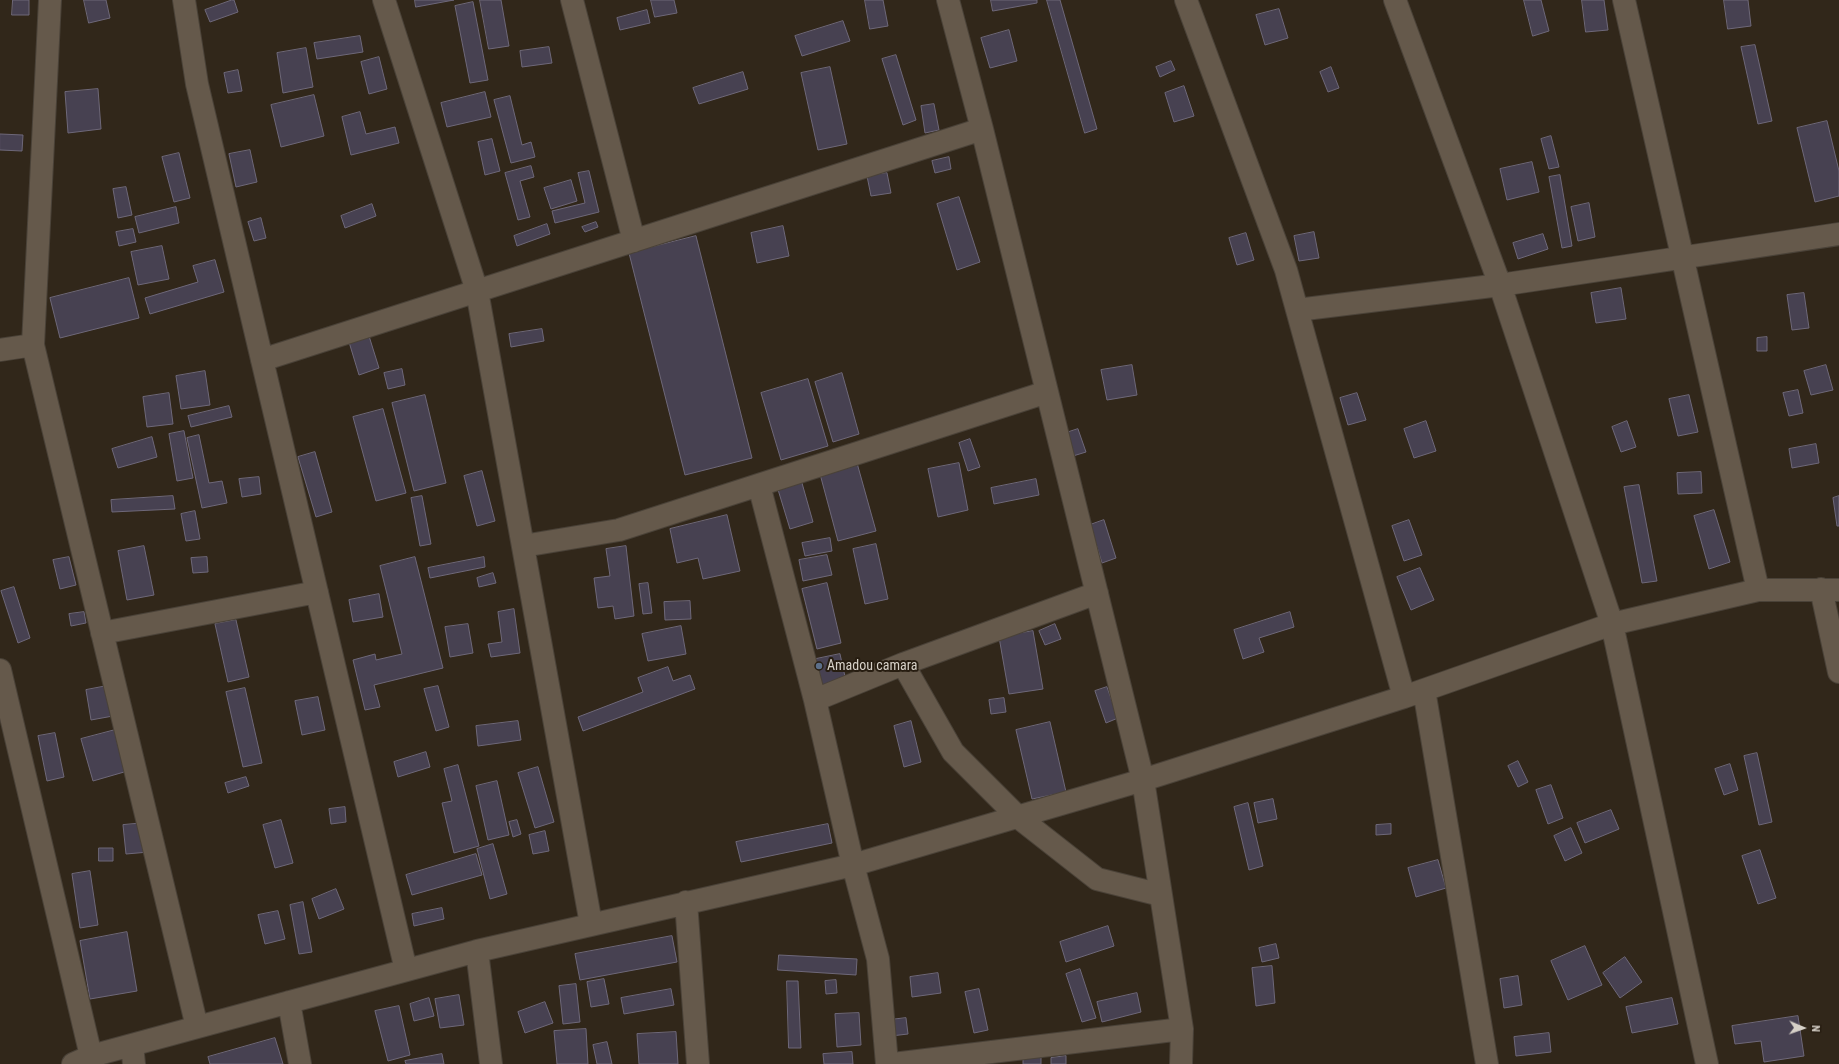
<!DOCTYPE html>
<style>
body{margin:0}
#map{position:relative;width:1839px;height:1064px;overflow:hidden;background:#31271a;font-family:"Roboto Condensed",sans-serif}
canvas{display:block}
.north{position:absolute;left:1783px;top:1008px;width:40px;height:40px;-webkit-text-stroke:3px #271d11;paint-order:stroke;rotate:92deg;font-size:11px;font-weight:700;line-height:16px;text-align:center;color:#d7d1c8}
.north::after{content:'';display:block;margin:auto;width:14px;height:18px;background:#d7d1c8;clip-path:polygon(50% 0,100% 100%,50% 72%,0 100%)}
</style>
<div id="map">
<canvas width="1839" height="1064"></canvas>
<div class="north">N</div>
</div>
<script>
const c = document.querySelector('canvas').getContext('2d');
c.lineJoin = 'round';
function paint(path, color) { c.fillStyle = color; c.fill(path, 'evenodd'); }
function strokePath(path, color, width, dash) { c.strokeStyle = color; c.lineWidth = width; c.lineCap = dash ? 'butt' : 'round'; c.setLineDash(dash || []); c.stroke(path); }
function label(font, color, halo, rows, align = 'center') {
  c.font = font + ' "Roboto Condensed",sans-serif'; c.lineWidth = 4; c.setLineDash([]); c.textBaseline = 'middle'; c.strokeStyle = halo; c.fillStyle = color; for (const [text, x, y, turn = 0] of rows) {
    c.save(); c.translate(x, y); c.rotate((+turn || 0) * Math.PI / 180); c.textAlign = isNaN(turn) ? turn : align; if (halo) c.strokeText(text, 0, 0); c.fillText(text, 0, 0); c.restore();
  }
}
const building = new Path2D(`
 M13,0H29V15H12Z
 M84,0H106L110,18L89,23Z
 M232,0H234L238,12L210,22L205,10Z
 M415,0H454L416,7Z
 M480,0H501L509,46L489,49Z
 M651,0H674L677,13L655,17Z
 M865,0H883L888,26L870,29Z
 M991,0H1037V3L993,11Z
 M1047,0H1060L1097,129L1085,133Z
 M1524,0H1541L1549,31L1533,36Z
 M1582,0H1604L1608,30L1586,32Z
 M1724,0H1748L1751,26L1728,29Z
 M473,2L488,80L470,83L455,6Z
 M1279,9L1288,38L1265,45L1256,15Z
 M647,10L650,23L620,30L617,18Z
 M843,21L850,41L802,56L795,36Z
 M1009,30L1017,61L990,68L981,38Z
 M360,36L363,52L317,59L314,43Z
 M1755,45L1772,121L1758,124L1741,47Z
 M549,47L552,63L522,67L520,51Z
 M306,48L313,87L283,93L277,53Z
 M896,55L916,120L903,125L882,59Z
 M379,57L387,89L369,94L361,62Z
 M1171,61L1175,70L1160,77L1156,67Z
 M830,67L847,144L818,150L801,73Z
 M1331,67L1339,88L1328,92L1320,72Z
 M238,70L242,91L228,93L224,73Z
 M743,72L748,89L699,104L693,88Z
 M1184,86L1194,116L1174,122L1165,93Z
 M98,89L101,129L68,133L65,92Z
 M485,92L491,117L447,127L441,103Z
 M314,95L324,136L281,147L271,105Z
 M510,96L522,145L531,142L535,157L511,163L494,100Z
 M934,104L939,130L925,133L921,106Z
 M360,112L366,134L395,127L399,143L351,155L342,117Z
 M1827,121L1839,171V196L1815,202L1797,128Z
 M0,134L23,135L22,151L0,150Z
 M1551,136L1559,167L1549,169L1541,139Z
 M492,139L500,171L485,175L478,142Z
 M250,150L257,182L236,187L229,154Z
 M179,153L190,198L174,202L162,157Z
 M949,157L951,169L935,173L932,161Z
 M1532,162L1539,192L1507,200L1500,169Z
 M531,166L534,177L520,181L530,217L518,220L505,173Z
 M589,171L599,212L555,223L552,211L585,203L578,173Z
 M887,173L891,193L871,196L867,176Z
 M1560,175L1572,246L1562,248L1549,177Z
 M571,180L577,201L551,209L544,188Z
 M126,187L132,215L118,218L113,189Z
 M959,197L980,262L957,270L937,204Z
 M1589,203L1595,237L1578,241L1571,207Z
 M372,204L376,216L345,228L341,216Z
 M176,207L179,223L139,233L135,217Z
 M261,218L266,238L254,241L248,222Z
 M596,222L598,227L585,232L582,227Z
 M547,224L550,234L517,246L514,236Z
 M783,226L789,256L757,263L751,233Z
 M133,229L136,242L119,246L116,232Z
 M1314,232L1319,258L1299,261L1294,236Z
 M1246,233L1254,260L1237,265L1229,238Z
 M1543,234L1548,249L1518,259L1513,243Z
 M696,236L752,458L685,475L629,253Z
 M162,246L169,279L138,285L131,252Z
 M215,260L224,292L150,314L145,298L198,282L193,266Z
 M129,278L139,318L60,338L50,298Z
 M1621,288L1626,319L1596,323L1591,293Z
 M1804,293L1809,328L1792,330L1787,295Z
 M542,329L544,341L511,347L509,334Z
 M369,336L379,368L359,375L349,342Z
 M1767,337V351H1757V338Z
 M1132,365L1137,395L1107,400L1101,370Z
 M1826,365L1833,390L1811,395L1804,371Z
 M402,369L405,385L388,389L384,373Z
 M205,371L210,405L181,409L176,376Z
 M842,373L859,434L833,442L815,382Z
 M808,379L828,446L781,460L761,393Z
 M1798,390L1803,413L1789,416L1783,393Z
 M169,393L173,424L147,427L143,397Z
 M1357,393L1366,420L1348,425L1340,398Z
 M425,395L446,483L414,491L392,403Z
 M1689,395L1698,432L1678,436L1669,399Z
 M229,406L232,417L191,427L188,416Z
 M383,409L406,493L376,501L353,417Z
 M1426,421L1436,451L1414,458L1404,429Z
 M1627,421L1636,447L1621,452L1612,427Z
 M1078,429L1086,452L1073,456L1066,433Z
 M184,431L193,478L177,481L169,434Z
 M199,435L209,483L222,481L227,503L202,508L187,438Z
 M152,437L157,457L118,468L112,449Z
 M970,439L980,467L968,471L959,443Z
 M1816,444L1819,463L1792,468L1789,449Z
 M315,452L332,512L316,517L298,457Z
 M857,463L876,531L838,541L820,474Z
 M959,463L968,510L938,517L928,469Z
 M482,471L495,521L477,526L464,476Z
 M1701,472L1702,493L1678,494L1677,473Z
 M800,476L813,522L790,529L776,483Z
 M259,477L261,494L242,497L239,479Z
 M1036,479L1039,495L994,504L991,488Z
 M1639,485L1657,581L1642,583L1624,487Z
 M173,496L175,509L112,512L111,500Z
 M422,496L431,544L420,546L411,498Z
 M1839,496V526H1837L1833,498Z
 M1714,510L1730,562L1709,569L1694,516Z
 M195,511L200,539L186,541L181,514Z
 M727,515L740,571L703,579L698,558L677,563L670,529Z
 M1104,520L1116,558L1102,563L1090,525Z
 M1409,520L1422,555L1404,561L1392,526Z
 M830,538L832,551L805,556L802,543Z
 M876,544L888,599L865,604L853,549Z
 M144,546L154,595L127,600L118,551Z
 M626,546L634,616L615,619L613,606L598,608L594,578L610,576L606,549Z
 M827,555L832,575L803,581L799,560Z
 M69,557L76,585L60,589L53,560Z
 M207,557L208,572L193,573L191,558Z
 M415,557L443,668L374,685L380,707L365,710L353,660L375,654L376,660L402,654L380,566Z
 M484,557L485,567L430,578L428,568Z
 M1420,568L1434,600L1411,610L1397,577Z
 M493,573L496,583L479,587L477,578Z
 M648,583L652,613L643,614L639,584Z
 M827,583L841,643L817,649L802,589Z
 M14,587L30,638L18,643L1,591Z
 M379,594L383,617L353,622L349,600Z
 M690,601L691,619L665,620L664,602Z
 M514,609L520,653L491,657L488,644L502,642L498,612Z
 M84,612L86,623L71,626L69,614Z
 M1290,612L1294,627L1259,638L1264,652L1243,659L1234,630Z
 M236,620L249,677L228,682L215,624Z
 M468,624L473,653L450,657L445,627Z
 M1055,624L1061,639L1045,645L1039,631Z
 M681,626L686,654L648,661L642,634Z
 M1033,631L1043,689L1009,694L999,637Z
 M840,654L846,681L821,686L816,659Z
 M668,667L673,681L690,675L695,689L583,731L578,717L643,692L638,678Z
 M107,686L113,716L91,720L86,690Z
 M438,686L449,727L436,731L424,689Z
 M1107,687L1118,718L1106,723L1095,691Z
 M245,688L262,763L243,767L226,692Z
 M318,697L325,730L302,735L295,701Z
 M1004,698L1006,712L991,714L989,700Z
 M518,721L521,740L478,746L476,726Z
 M911,721L921,762L904,767L894,726Z
 M1050,722L1066,792L1032,799L1016,730Z
 M119,729L131,770L93,781L81,739Z
 M55,733L64,777L47,781L38,736Z
 M426,752L430,767L398,777L394,762Z
 M1757,753L1772,822L1759,825L1744,756Z
 M1518,761L1528,782L1518,787L1508,766Z
 M1730,764L1738,790L1724,795L1715,769Z
 M458,765L479,846L454,853L442,803L452,801L444,769Z
 M538,767L554,822L535,828L518,773Z
 M246,777L249,786L228,793L225,783Z
 M497,781L509,835L488,840L476,786Z
 M1551,785L1563,818L1548,824L1536,790Z
 M1273,799L1277,819L1258,823L1254,803Z
 M1248,803L1263,866L1249,870L1234,807Z
 M345,807L346,822L331,824L329,809Z
 M1611,810L1619,829L1585,843L1577,823Z
 M281,820L293,863L275,868L263,825Z
 M517,820L521,834L513,837L509,822Z
 M145,823L149,852L126,854L123,825Z
 M828,824L832,843L741,862L736,842Z
 M1391,824V834L1376,835V825Z
 M1571,828L1582,853L1565,861L1554,836Z
 M545,831L549,851L533,854L529,835Z
 M493,844L507,894L490,899L477,849Z
 M99,848H113V861H99Z
 M1760,850L1776,898L1758,904L1742,856Z
 M476,854L482,875L412,895L406,875Z
 M1438,860L1446,888L1416,897L1408,868Z
 M90,871L98,925L80,928L72,874Z
 M336,889L344,909L319,919L312,899Z
 M303,902L312,952L299,954L290,905Z
 M442,908L444,919L414,926L412,914Z
 M278,911L285,939L265,944L258,915Z
 M1108,926L1114,946L1066,962L1060,942Z
 M127,932L137,991L90,999L80,941Z
 M672,936L677,962L580,980L575,954Z
 M1276,944L1279,958L1262,962L1259,948Z
 M1585,946L1602,985L1568,1000L1551,961Z
 M779,955L857,959L856,975L778,970Z
 M1625,957L1642,982L1620,998L1603,973Z
 M1272,966L1275,1003L1256,1006L1252,968Z
 M1080,969L1096,1018L1082,1022L1066,974Z
 M938,973L941,993L912,997L910,977Z
 M1518,976L1522,1005L1504,1008L1500,979Z
 M604,979L609,1004L591,1007L587,982Z
 M836,980L837,993L826,994L825,981Z
 M787,981H798L801,1048H789Z
 M576,984L580,1022L563,1024L559,986Z
 M671,989L674,1005L624,1014L621,998Z
 M979,989L988,1030L974,1033L965,992Z
 M1137,993L1141,1012L1102,1022L1097,1002Z
 M459,995L464,1025L440,1028L435,999Z
 M429,998L434,1016L414,1021L410,1004Z
 M1672,998L1678,1024L1632,1033L1626,1007Z
 M545,1002L553,1023L525,1033L518,1012Z
 M399,1006L410,1055L388,1061L375,1011Z
 M859,1013L861,1045L837,1047L835,1014Z
 M1798,1016L1804,1056L1764,1062L1761,1041L1735,1044L1732,1026Z
 M906,1018L908,1034L891,1036L890,1020Z
 M586,1029L588,1064H557L554,1031Z
 M676,1032L678,1064H639L637,1034Z
 M1549,1033L1551,1052L1516,1056L1514,1037Z
 M275,1038L283,1064H210L208,1057Z
 M607,1042L612,1064H597L593,1045Z
 M852,1052L853,1064H824L823,1054Z
 M442,1054L444,1064H406L405,1061Z
 M1066,1056V1064H1051V1058Z
 M1041,1057V1064H1023V1058Z`);
paint(building, '#474151');
strokePath(building, '#6e6879', 1);
const minor = new Path2D(`
 M50,0L33,345L197,1027
 M184,0L197,84L406,970
 M384,0L477,291L591,924
 M572,0L634,241
 M948,0L982,129L1143,780L1182,1029L1181,1064
 M1186,0L1286,270L1404,697
 M1395,0L1500,285L1612,624L1707,1064
 M1624,0L1758,590
 M1297,310L1500,285L1839,234
 M0,350L33,345
 M262,360L982,129
 M759,485L815,700L853,865L878,959L887,1064
 M523,546L619,530L1047,392
 M1821,589L1839,672
 M102,633L317,592
 M903,664L953,752L1018,817L1097,879L1161,895
 M0,670L91,1056
 M1424,690L1487,1064
 M815,700L903,664L1097,593
 M686,902L698,1064
 M477,951L491,1064
 M289,1002L300,1064
 M132,1045L134,1064
 M73,1064L91,1056L477,951L853,865L1143,780L1404,697L1612,624L1758,590H1839
 M893,1064L1182,1029`);
strokePath(minor, '#4a4238', 24);
strokePath(minor, '#65594b', 22);
for (const [x, y, r, color] of [
 [819,666,4,"#5c6f8a"]
]) { const dot = new Path2D(); dot.arc(x, y, r, 0, 2 * Math.PI); c.fillStyle = color; c.fill(dot); strokePath(dot, '#271d11', 1.5); }
label('14px', '#d7d1c8', '#271d11', [
 ["Amadou camara",827,666]
], 'left');
</script>
